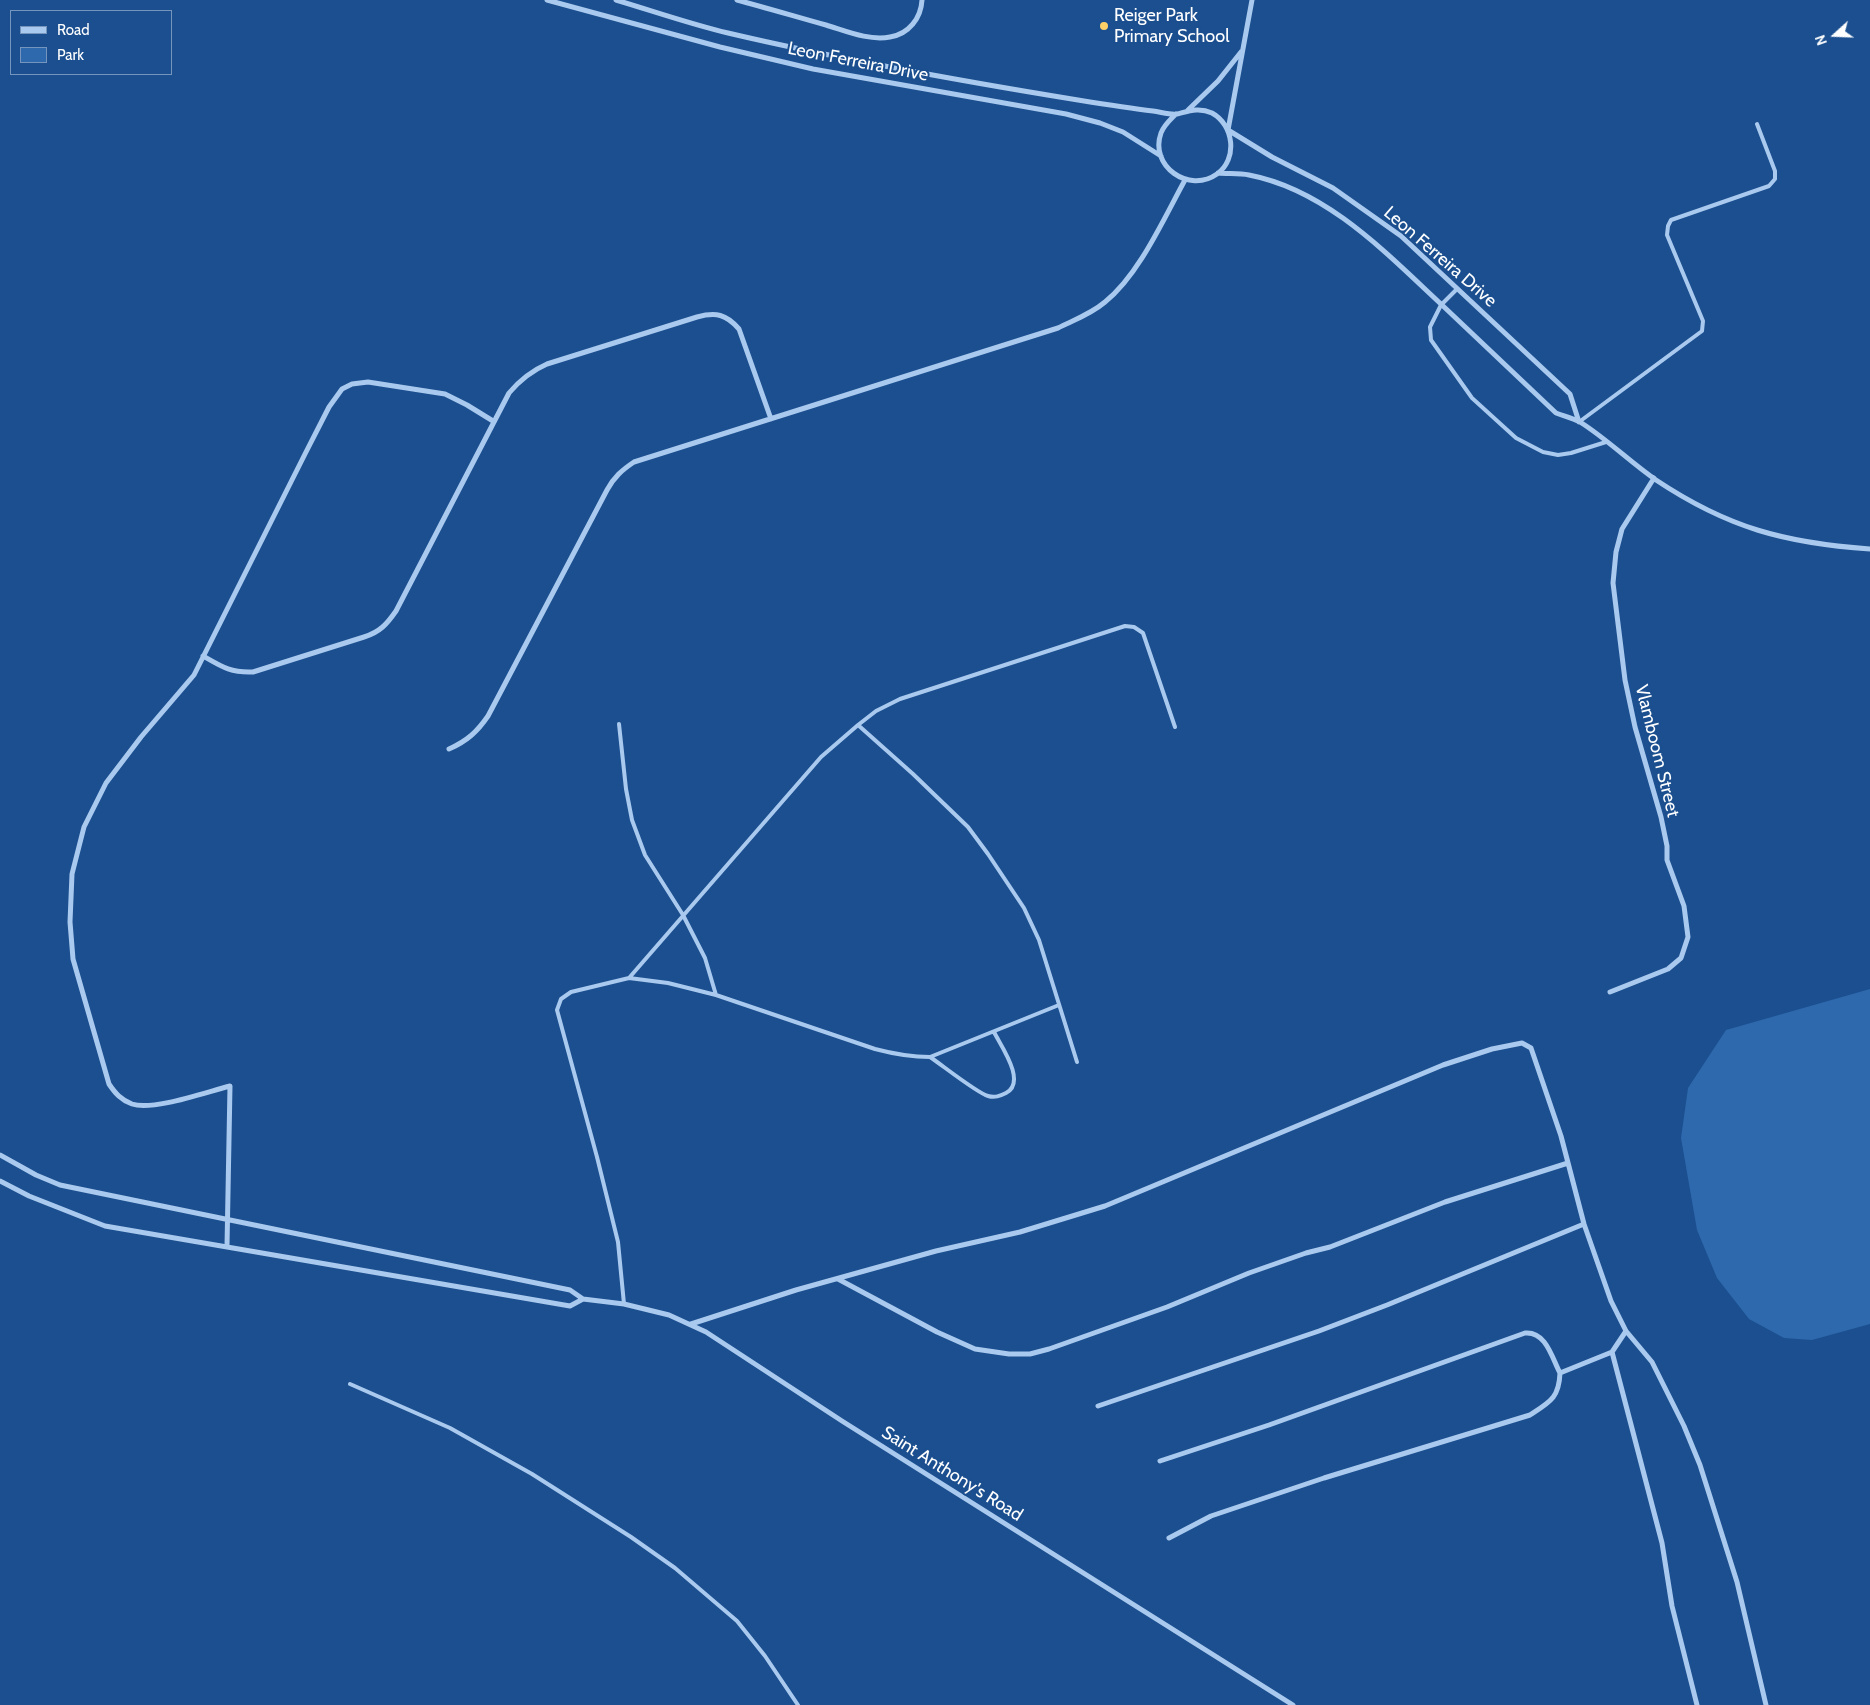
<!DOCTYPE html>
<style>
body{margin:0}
#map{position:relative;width:1870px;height:1705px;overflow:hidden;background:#1b4f8f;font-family:Cabin,sans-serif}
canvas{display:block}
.legend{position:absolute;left:10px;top:10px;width:162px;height:65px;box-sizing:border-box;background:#1b4f8f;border:1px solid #7695bc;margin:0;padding:6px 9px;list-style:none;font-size:15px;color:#fff}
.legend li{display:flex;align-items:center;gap:10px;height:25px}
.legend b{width:25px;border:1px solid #7695bc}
.north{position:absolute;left:1810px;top:10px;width:50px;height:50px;-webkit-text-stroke:4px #1b4f8f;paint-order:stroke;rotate:250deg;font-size:14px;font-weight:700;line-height:20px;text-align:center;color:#fff}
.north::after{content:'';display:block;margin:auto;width:18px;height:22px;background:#fff;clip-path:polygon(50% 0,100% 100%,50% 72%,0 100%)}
</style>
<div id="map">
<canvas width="1870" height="1705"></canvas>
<ul class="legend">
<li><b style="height:6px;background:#a9c9ee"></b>Road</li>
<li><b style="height:14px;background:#2e69ad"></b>Park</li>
</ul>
<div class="north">N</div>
</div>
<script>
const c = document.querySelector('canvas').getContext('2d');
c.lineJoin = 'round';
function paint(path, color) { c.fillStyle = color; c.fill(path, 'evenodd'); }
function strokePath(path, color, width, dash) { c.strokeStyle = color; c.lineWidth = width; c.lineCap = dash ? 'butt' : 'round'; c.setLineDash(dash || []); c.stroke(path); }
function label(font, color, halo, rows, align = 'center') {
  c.font = font + ' Cabin,sans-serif'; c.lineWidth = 4; c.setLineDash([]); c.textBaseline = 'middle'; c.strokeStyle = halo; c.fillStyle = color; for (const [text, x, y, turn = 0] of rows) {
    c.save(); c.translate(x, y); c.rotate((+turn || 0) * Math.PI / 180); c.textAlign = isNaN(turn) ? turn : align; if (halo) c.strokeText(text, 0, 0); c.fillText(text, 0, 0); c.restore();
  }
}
paint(new Path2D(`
 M1870,989V1324L1812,1340L1784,1338L1749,1319L1717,1278L1697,1230L1681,1138L1688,1088L1726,1030Z`), '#2e69ad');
strokePath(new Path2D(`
 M1457,289L1441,305L1430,327L1431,340L1472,398L1516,438L1543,452L1558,455L1571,453L1606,442
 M1579,422L1702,331L1703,321L1667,235L1668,226L1671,220L1769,186L1775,179V171L1757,124
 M619,724L626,789L632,820L645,855L683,915L705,958L716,995
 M858,725L876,711L900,699L1125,626L1134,627L1143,633L1175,727
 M629,978L821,757L858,725L913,774L968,827L988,854L1024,908L1039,940L1077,1062
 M930,1057C942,1065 977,1093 988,1096C995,1098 1000,1096 1006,1093C1027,1082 1001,1046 994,1032
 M624,1304L618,1242L597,1157L557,1010L561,999L571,992L629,978L668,983L716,995L875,1049C894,1054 911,1057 930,1057L1059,1005
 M350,1384L450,1428L532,1474L631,1537L675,1568L737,1621L765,1656L798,1705`), '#a9c9ee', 4);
strokePath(new Path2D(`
 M547,0L720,47L813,69L1066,114L1100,123L1123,132L1161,156
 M616,0C653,11 690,24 728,33C843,60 961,81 1078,100C1103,104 1128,108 1153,111C1161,112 1170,115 1177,114C1189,111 1199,107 1212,113C1234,125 1238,159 1217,174C1189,194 1149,166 1161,133C1164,125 1170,120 1176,114
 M737,0C767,8 797,17 826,25C846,31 869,41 890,37C909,34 921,18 922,0
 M1252,0L1228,130L1272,157L1333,188L1401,236L1570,394L1579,422
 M1188,110L1218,81L1241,52
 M1218,173C1228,174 1239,173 1249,175C1327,190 1386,253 1442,305C1480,341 1518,377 1556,413C1564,416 1573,418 1580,422C1607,439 1630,462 1656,480C1728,528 1785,543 1870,549
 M203,656C222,667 231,673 253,672L364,637C380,632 387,624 396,611L509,393C520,380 531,371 547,364L697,317C716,312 726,314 739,329L771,419
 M449,749C467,741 477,732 488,716L607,490C614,477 622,470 634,462L1058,328C1074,320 1091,314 1105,302C1139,275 1164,218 1185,180
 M1610,992L1668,969L1681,958L1688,937L1684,906L1667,860V846L1661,817L1635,727L1625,680L1613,583L1616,552L1622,529L1654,478
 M0,1155L36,1175L60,1185L570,1290L583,1299L624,1304L669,1315L706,1332L842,1421L1293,1705
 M0,1181L29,1196L105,1226L570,1306L583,1299
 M227,1246L230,1086C206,1092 153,1111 132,1104C121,1100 115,1093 109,1084L73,959L70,922L72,874L84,827L106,783L141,737L194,675L305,454L329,407L342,389L352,384L368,382L445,394L467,405L493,421
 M838,1279L937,1332L975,1349L1009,1354H1030L1049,1349L1167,1307L1249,1273L1306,1253L1330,1247L1445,1202L1568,1163
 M691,1324L796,1290L936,1251L1020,1232L1105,1206L1443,1065L1492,1049L1522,1043L1531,1048L1561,1136L1584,1224L1611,1301L1626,1331L1652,1362L1684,1426L1700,1465L1737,1582L1766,1705
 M1626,1331L1612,1352L1662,1543L1672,1606L1697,1705
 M1098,1406L1319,1331L1387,1305L1584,1224
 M1160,1461L1269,1425L1525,1333C1546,1331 1552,1358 1560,1373L1612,1352
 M1169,1538L1211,1516L1324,1478L1530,1415C1550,1402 1559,1398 1560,1373`), '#a9c9ee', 5);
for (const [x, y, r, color] of [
 [1104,26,5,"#ffd166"]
]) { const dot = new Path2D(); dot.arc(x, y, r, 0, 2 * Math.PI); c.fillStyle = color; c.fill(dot); strokePath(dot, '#1b4f8f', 2); }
label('18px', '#fff', '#1b4f8f', [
 ["Reiger Park",1114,16],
 ["Primary School",1114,37]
], 'left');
label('18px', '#fff', '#1b4f8f', [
 ["Leon Ferreira Drive",858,62,11],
 ["Leon Ferreira Drive",1440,257,41],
 ["Vlamboom Street",1657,751,76],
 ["Saint Anthony's Road",952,1474,32]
]);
</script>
